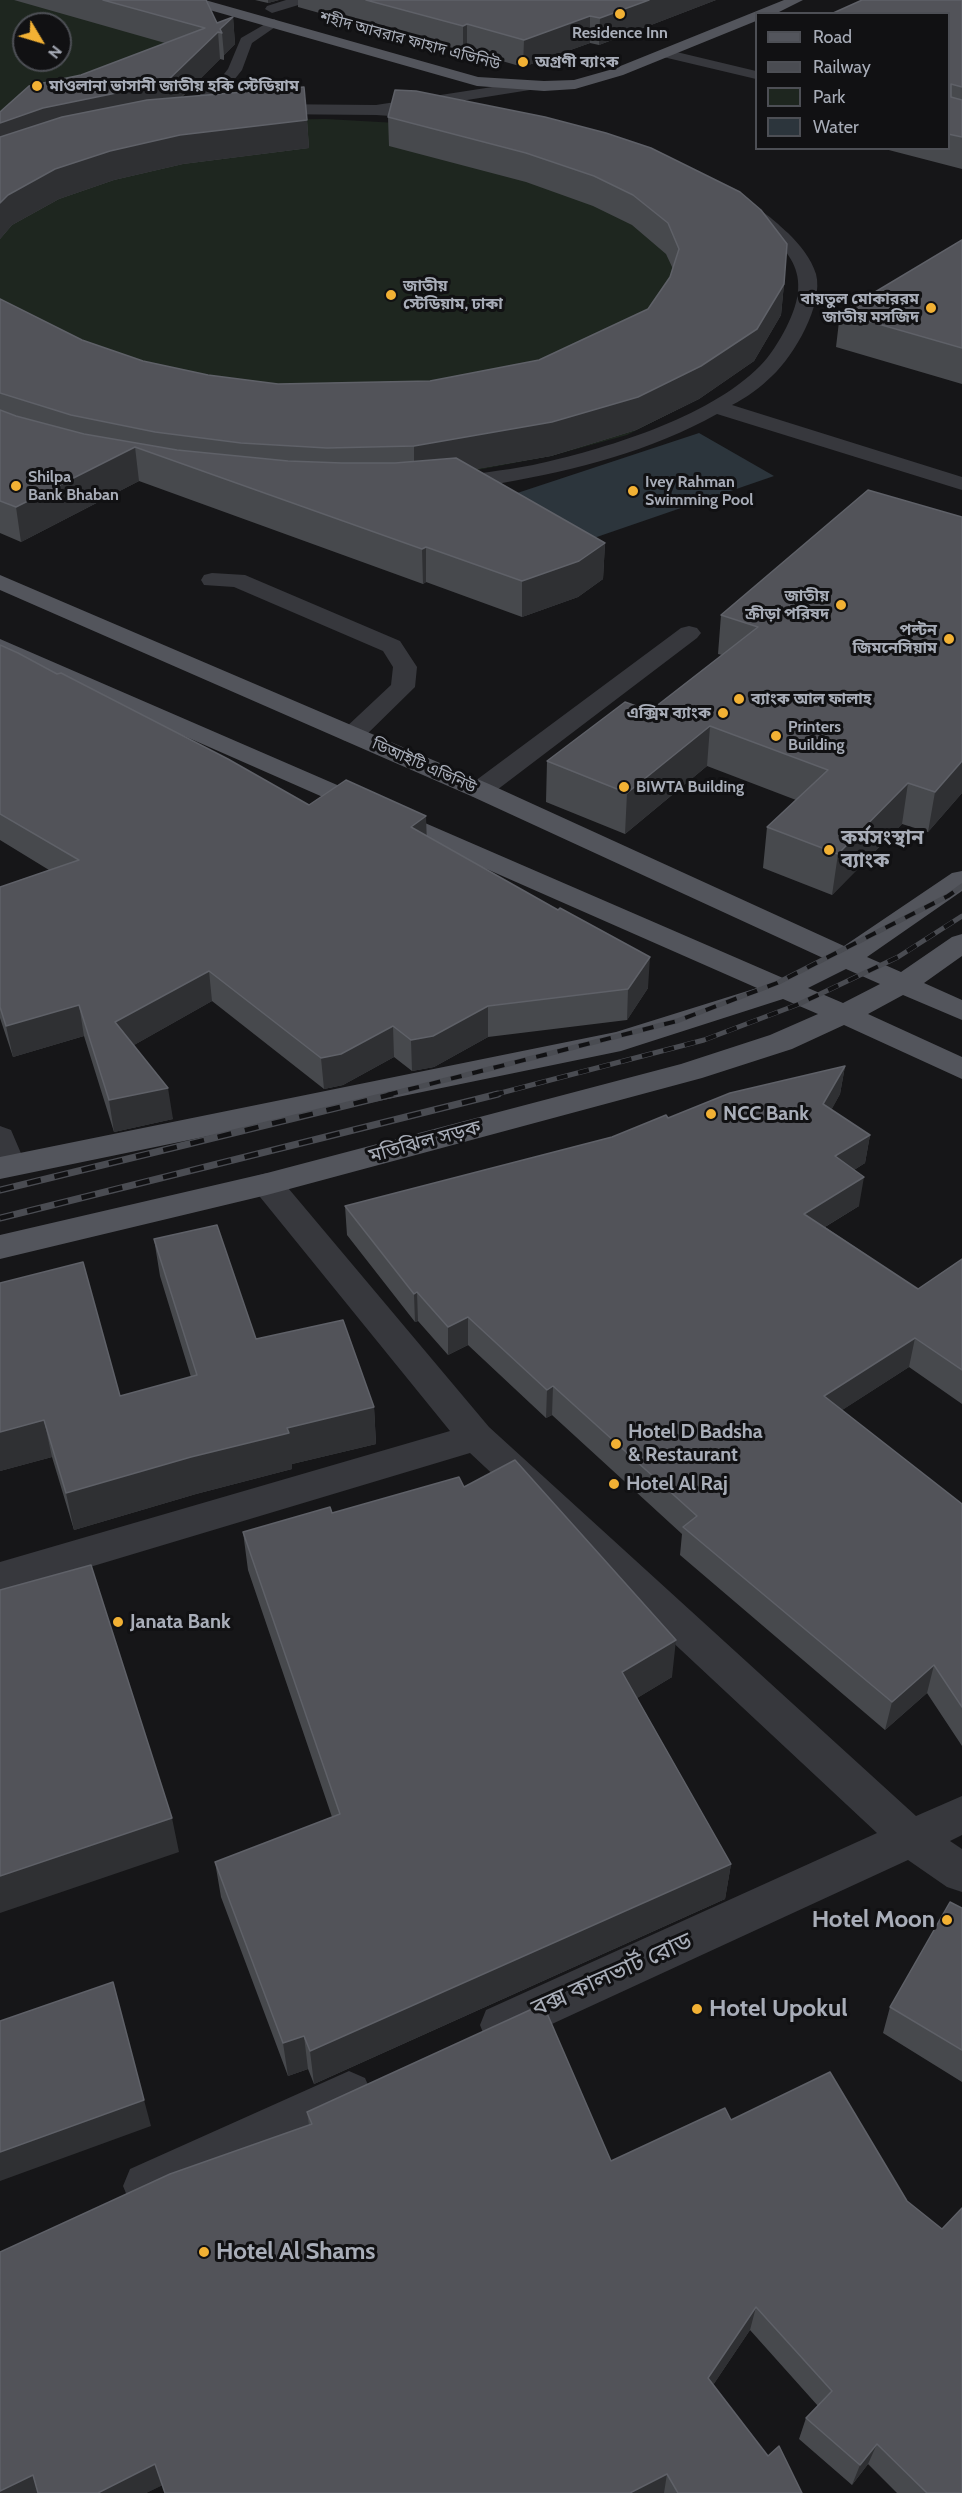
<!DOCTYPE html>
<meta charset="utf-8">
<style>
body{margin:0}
#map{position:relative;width:962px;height:2493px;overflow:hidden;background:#161618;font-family:Cabin,sans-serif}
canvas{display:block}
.legend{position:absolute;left:755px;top:12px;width:195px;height:138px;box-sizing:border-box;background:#111113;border:2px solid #4d4f55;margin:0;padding:8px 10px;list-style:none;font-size:18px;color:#a8adb8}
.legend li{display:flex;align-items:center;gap:12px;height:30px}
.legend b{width:30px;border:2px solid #4d4f55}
.north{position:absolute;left:12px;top:12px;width:60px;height:60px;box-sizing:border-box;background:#111113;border:2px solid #4d4f55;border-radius:50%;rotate:128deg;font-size:16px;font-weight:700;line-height:24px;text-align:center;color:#a8adb8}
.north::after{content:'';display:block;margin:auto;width:21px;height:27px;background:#f2b134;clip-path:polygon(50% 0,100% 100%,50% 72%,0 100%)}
</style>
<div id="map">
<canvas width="962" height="2493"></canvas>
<ul class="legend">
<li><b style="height:8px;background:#53555c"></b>Road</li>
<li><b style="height:8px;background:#4a4c52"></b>Railway</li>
<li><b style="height:16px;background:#1e261f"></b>Park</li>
<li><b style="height:16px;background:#2c353c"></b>Water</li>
</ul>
<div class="north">N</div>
</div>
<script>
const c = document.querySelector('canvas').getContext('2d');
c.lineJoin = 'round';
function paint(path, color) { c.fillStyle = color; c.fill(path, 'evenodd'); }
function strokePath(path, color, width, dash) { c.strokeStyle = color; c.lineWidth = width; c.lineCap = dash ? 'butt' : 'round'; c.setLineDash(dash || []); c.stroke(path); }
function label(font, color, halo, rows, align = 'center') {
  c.font = font + ' Cabin,"Noto Sans Bengali",sans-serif'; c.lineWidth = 6; c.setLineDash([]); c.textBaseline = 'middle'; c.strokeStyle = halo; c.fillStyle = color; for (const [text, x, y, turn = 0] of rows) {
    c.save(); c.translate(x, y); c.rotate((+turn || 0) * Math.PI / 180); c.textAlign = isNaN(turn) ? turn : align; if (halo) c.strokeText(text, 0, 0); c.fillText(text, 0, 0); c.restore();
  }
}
paint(new Path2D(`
 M0,0H107L209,28L0,141ZM24,24H60V60H24Z
 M326,119L415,124L783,275L781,315L698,399L627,435L551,456L472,471L0,421V170L254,120Z`), '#1e261f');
paint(new Path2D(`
 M699,433L774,476L559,550L487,503Z`), '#2c353c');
paint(new Path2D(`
 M286,0H307L305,3L272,13L265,9L267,6Z
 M274,19L281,23L252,43L242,70L230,85L190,118H178L176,115L178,112L220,79L228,69L241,38Z
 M664,49L756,71V79L659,56L657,53Z
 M531,81L536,83L539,86L536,89L417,108L439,111L442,114L439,117L434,119L376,115L263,114L255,109L263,104L376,105Z
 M743,202C759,206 776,222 788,233C800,245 811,258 816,274C824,304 794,356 772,376C761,387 746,398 732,405L962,477V490L717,414C651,451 576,470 502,483C484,487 460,494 442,490L439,485L442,480C472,473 503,471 533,465C602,450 709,418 760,366C771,355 779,341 786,328C818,267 783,244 737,211L735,207L737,203Z
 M212,573L245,575L400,641L417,667L415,687L361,740L352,743L343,740L339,735L343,730L391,685L393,667L383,651L234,587L204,585L201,580L204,575Z
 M689,626L697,628L701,633L697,638L489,796L480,798L471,796L467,790L471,784L681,628Z
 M0,1126L11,1130L26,1165L21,1173L10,1176L0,1173Z
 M267,1173L278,1176L489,1427L916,1816L962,1796V1835L950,1841L962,1849V1892L947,1887L908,1860L502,2047L486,2040L480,2025L486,2010L877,1833L470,1453L0,1594V1562L450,1431L256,1192L251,1184L256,1176Z
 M349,2071L365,2078L372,2094L365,2110L147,2210L130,2203L123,2186L130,2169Z`), '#37383d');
paint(new Path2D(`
 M183,0H205L478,77L544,81L574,80L613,69L784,0H803L775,14H756V21L623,75L575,89L544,91L477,86L185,3Z
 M0,575L489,784L844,946L952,873L962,871V891L867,957L901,972L952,937L962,934V956L924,983L962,1000V1020L903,995L868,1014L962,1057V1079L844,1025L792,1049L702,1078L267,1195L0,1259V1235L267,1173L681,1064L770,1035L818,1014L783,999L621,1051L0,1179V1157L616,1032L757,988L0,655V639L783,978L823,958L471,796L0,590ZM846,969L880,984L843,1003L808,988Z`), '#53555c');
const railFar1 = new Path2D(`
 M387,1095L677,1021L777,983L948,896L962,886
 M493,1095L704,1040L799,1004L898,957L962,916`);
const rail = new Path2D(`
 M0,1190L393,1094
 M0,1218L498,1094`);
strokePath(railFar1, '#4a4c52', 5);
strokePath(rail, '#4a4c52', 7);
strokePath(railFar1, '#111113', 4, [11]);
strokePath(rail, '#111113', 4.5, [14]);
paint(new Path2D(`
 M14,0H206L217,23L233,17L235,44L224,55V60L220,59L182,97L307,120L309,148L183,164L114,180L59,199L12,225L0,239V112L81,75L165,43Z
 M255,0H279L268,3Z
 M298,0H716L599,45L590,43L523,67L467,51L463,53L298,7Z
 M962,0V169L881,148H948V14Z
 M388,117H545L784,284L781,315L754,361L699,399L636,430L551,456L476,469L605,543L603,579L578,597L522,617L426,582L423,584L139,481L21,542L0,533V299L82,340L143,361L208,375L278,384L430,381L539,360L648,309L670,277L673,269L666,254L632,225L593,206L526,182L389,146Z
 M962,240V384L836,347L840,313Z
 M868,490L962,793L928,832L902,824L832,895L763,868L767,827L796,800L707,766L625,834L546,802L547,761L650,711L722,655L718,654L721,615Z
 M0,645L309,805L427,836L648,988L627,1020L488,1037L434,1067L412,1071L394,1057L343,1085L324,1089L212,1001L134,1045L173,1119L114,1132L84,1036L13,1057L0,1018V887L49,870L0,840Z
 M845,1066L840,1094L831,1110L870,1135L865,1163L854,1170L859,1206L825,1227L918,1289L962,1259V1404L909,1367L842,1410L962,1504V1746L927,1693L885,1730L680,1555L682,1534L552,1415L546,1418L468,1345L448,1355L418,1321L415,1322L347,1235L345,1206L612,1137L668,1118Z
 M154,1239L256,1339L374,1407L376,1444L292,1464V1469L196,1494L74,1530L52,1457L0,1471V1283L120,1396L191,1377L160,1276Z
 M464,1487L672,1677L637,1698L731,1864L725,1899L314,2084L308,2069L288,2076L221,1897L215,1862L332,1817L248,1570L243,1532L332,1513Z
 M962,1908V2082L883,2033L890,2007Z
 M307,2112L611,2161L731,2120L962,2493H897L868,2464L852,2485L799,2439L806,2418L818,2406L750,2330L713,2385L768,2456L802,2493H165L162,2485L146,2493H0L309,2125Z`), '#47494d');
paint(new Path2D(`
 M268,0H279L268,3Z
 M649,0H716L599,45L600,18Z
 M590,16V43L523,67L524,40Z
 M233,17L235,44L224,55L222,33L220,29Z
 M467,24V51L463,53V26Z
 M218,32L220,59L167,111L0,153V123Z
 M307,120L309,148L183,164L114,180L59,199L12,225L0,239V203L8,195L55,169L110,151L180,135Z
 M784,284L781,315L754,361L699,399L636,430L551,456L414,480V446Z
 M135,447L139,481L21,542L16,507Z
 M605,543L603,579L578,597L522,617V581Z
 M426,547V582L423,584L422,549Z
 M710,726L707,766L625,834L627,793Z
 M962,761V793L928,832L935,792Z
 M908,783L902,824L832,895L838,854Z
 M426,816L427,846L411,827Z
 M650,957L648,988L627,1020L628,989Z
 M209,971L212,1001L120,1053L115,1022Z
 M79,1005L84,1036L13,1057L6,1026Z
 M488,1006V1037L434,1067L412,1071L411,1040Z
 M393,1026L394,1057L343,1085L324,1089L321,1058Z
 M845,1066L840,1094L819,1133L823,1104Z
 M168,1088L173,1119L114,1132L109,1100Z
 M870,1135L865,1163L830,1185L835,1156Z
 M864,1177L859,1206L800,1242L804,1214Z
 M417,1292L418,1321L415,1322L414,1294Z
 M468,1317V1345L448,1355V1327Z
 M915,1338L909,1367L819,1425L824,1396Z
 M553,1386L552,1415L546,1418L547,1390Z
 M374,1407L376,1444L292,1464V1469L196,1494L74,1530L66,1493L287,1428Z
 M44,1420L52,1457L0,1471V1432Z
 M676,1640L672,1677L619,1709L622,1672Z
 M934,1665L927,1693L885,1730L892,1702Z
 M172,1818L179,1852L0,1913V1876Z
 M731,1864L725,1899L314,2084L310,2051Z
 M304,2036L308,2069L288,2076L283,2043Z
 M144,2100L151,2126L0,2181V2152Z
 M756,2307L750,2330L703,2400L708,2378Z
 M877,2444L868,2464L852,2485L860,2465Z
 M155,2464L163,2485L146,2493H98Z
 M667,2474L664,2493H630Z
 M33,2475L42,2493H0V2491Z`), '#2f3033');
const building = new Path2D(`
 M103,0H206L217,23L233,17L220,29L222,33L218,32L165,83L43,108L0,123V112L29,86L81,75L205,28Z
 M366,0H649L600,18L590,16L524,40L467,24L463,26Z
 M862,0H962V87L951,84V97L962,100V137L948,134V14H831Z
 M304,87L307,120L180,135L110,151L55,169L8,195L0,203V137L62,117L147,100Z
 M395,90L416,91L545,117L606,133L651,148L740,192L761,210L787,244L784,284L757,329L701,366L638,397L552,422L414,446L327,448L241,443L155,432L71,415L0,393V299L82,340L143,361L208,375L278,384L430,381L539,360L648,309L670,277L679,249L668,223L633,195L594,176L526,153L388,117Z
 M962,240V348L840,313Z
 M0,410L16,416L84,434L177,450L288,461L342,463H395L456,458L605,543L579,561L522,581L426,547L422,549L135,447L16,507L0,501Z
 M868,490L962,517V761L935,792L908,783L838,854L767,827L828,770L710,726L627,793L547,761L625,702L650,711L758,627L721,615Z
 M0,645L18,653L57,674L61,673L228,759L309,805L346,780L426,816L411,827L558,910L560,908L650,957L628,989L488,1006L433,1036L411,1040L393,1026L341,1054L321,1058L209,971L115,1022L168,1088L109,1100L79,1005L6,1026L0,1007V887L79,860L0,814Z
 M845,1066L823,1104L870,1135L835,1156L864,1177L804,1214L918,1289L962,1259V1370L915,1338L824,1396L962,1504V1707L934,1665L892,1702L683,1527L697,1516L553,1386L547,1390L468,1317L448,1327L417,1292L414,1294L345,1206L612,1137L666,1115L668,1118L730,1093Z
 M217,1225L256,1339L343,1320L374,1407L287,1428L289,1433L191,1457L66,1493L44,1420L0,1432V1283L83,1262L120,1396L197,1375L154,1239Z
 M515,1460L676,1640L622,1672L731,1864L310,2051L304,2036L283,2043L215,1862L340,1814L243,1532L330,1507L332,1513L459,1477L464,1487Z
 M91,1565L172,1818L0,1876V1590Z
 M950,1902L962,1908V2050L890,2007Z
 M113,1982L144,2100L0,2152V2021Z
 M543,2004L611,2161L725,2108L731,2120L830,2072L907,2201L942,2229L962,2208V2493H927L877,2444L860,2465L806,2418L832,2391L756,2307L708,2378L768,2456L779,2446L802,2493H678L667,2474L630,2493H165L155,2464L98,2493H38L33,2475L0,2491V2252L170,2174L312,2124L307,2112Z`);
paint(building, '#525359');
strokePath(building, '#5f6168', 1.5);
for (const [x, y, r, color] of [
 [620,14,6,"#f2b134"],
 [523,62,6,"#f2b134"],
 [37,86,6,"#f2b134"],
 [391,295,6,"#f2b134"],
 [931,308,6,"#f2b134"],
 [16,486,6,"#f2b134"],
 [633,491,6,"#f2b134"],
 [841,605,6,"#f2b134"],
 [949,639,6,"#f2b134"],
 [739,699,6,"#f2b134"],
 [723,713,6,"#f2b134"],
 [776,736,6,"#f2b134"],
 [624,787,6,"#f2b134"],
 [829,850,6,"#f2b134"],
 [711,1114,6,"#f2b134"],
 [616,1444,6,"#f2b134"],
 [614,1484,6,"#f2b134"],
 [118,1622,6,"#f2b134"],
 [947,1920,6,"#f2b134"],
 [697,2009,6,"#f2b134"],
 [204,2252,6,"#f2b134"]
]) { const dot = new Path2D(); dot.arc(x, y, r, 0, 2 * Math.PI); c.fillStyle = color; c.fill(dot); strokePath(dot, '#111113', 2); }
label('bold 16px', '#a8adb8', '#111113', [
 ["Residence Inn",620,33,"center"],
 ["অগ্রণী ব্যাংক",535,62],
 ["মাওলানা ভাসানী জাতীয় হকি স্টেডিয়াম",49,86],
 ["জাতীয়",403,286],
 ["স্টেডিয়াম, ঢাকা",403,304],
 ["বায়তুল মোকাররম",919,299,"right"],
 ["জাতীয় মসজিদ",919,317,"right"],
 ["Shilpa",28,477],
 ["Bank Bhaban",28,495],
 ["Ivey Rahman",645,482],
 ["Swimming Pool",645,500],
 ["জাতীয়",829,596,"right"],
 ["ক্রীড়া পরিষদ",829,614,"right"],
 ["পল্টন",937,630,"right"],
 ["জিমনেসিয়াম",937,648,"right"],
 ["ব্যাংক আল ফালাহ",751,699],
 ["এক্সিম ব্যাংক",711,713,"right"],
 ["Printers",788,727],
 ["Building",788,745],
 ["BIWTA Building",636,787]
], 'left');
label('16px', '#a8adb8', '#111113', [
 ["শহীদ আবরার ফাহাদ এভিনিউ",410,41,15],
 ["ডিআইটি এভিনিউ",424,766,24]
]);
label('bold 20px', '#a8adb8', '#111113', [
 ["কর্মসংস্থান",841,838],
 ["ব্যাংক",841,861],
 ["NCC Bank",723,1114],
 ["Hotel D Badsha",628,1432],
 ["& Restaurant",628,1455],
 ["Hotel Al Raj",626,1484],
 ["Janata Bank",130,1622]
], 'left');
label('20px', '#a8adb8', '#111113', [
 ["মতিঝিল সড়ক",425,1142,-15]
]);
label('bold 24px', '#a8adb8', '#111113', [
 ["Hotel Moon",935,1920,"right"],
 ["Hotel Upokul",709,2009],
 ["Hotel Al Shams",216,2252]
], 'left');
label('24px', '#a8adb8', '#111113', [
 ["বক্স কালভার্ট রোড",612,1975,-24]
]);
</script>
